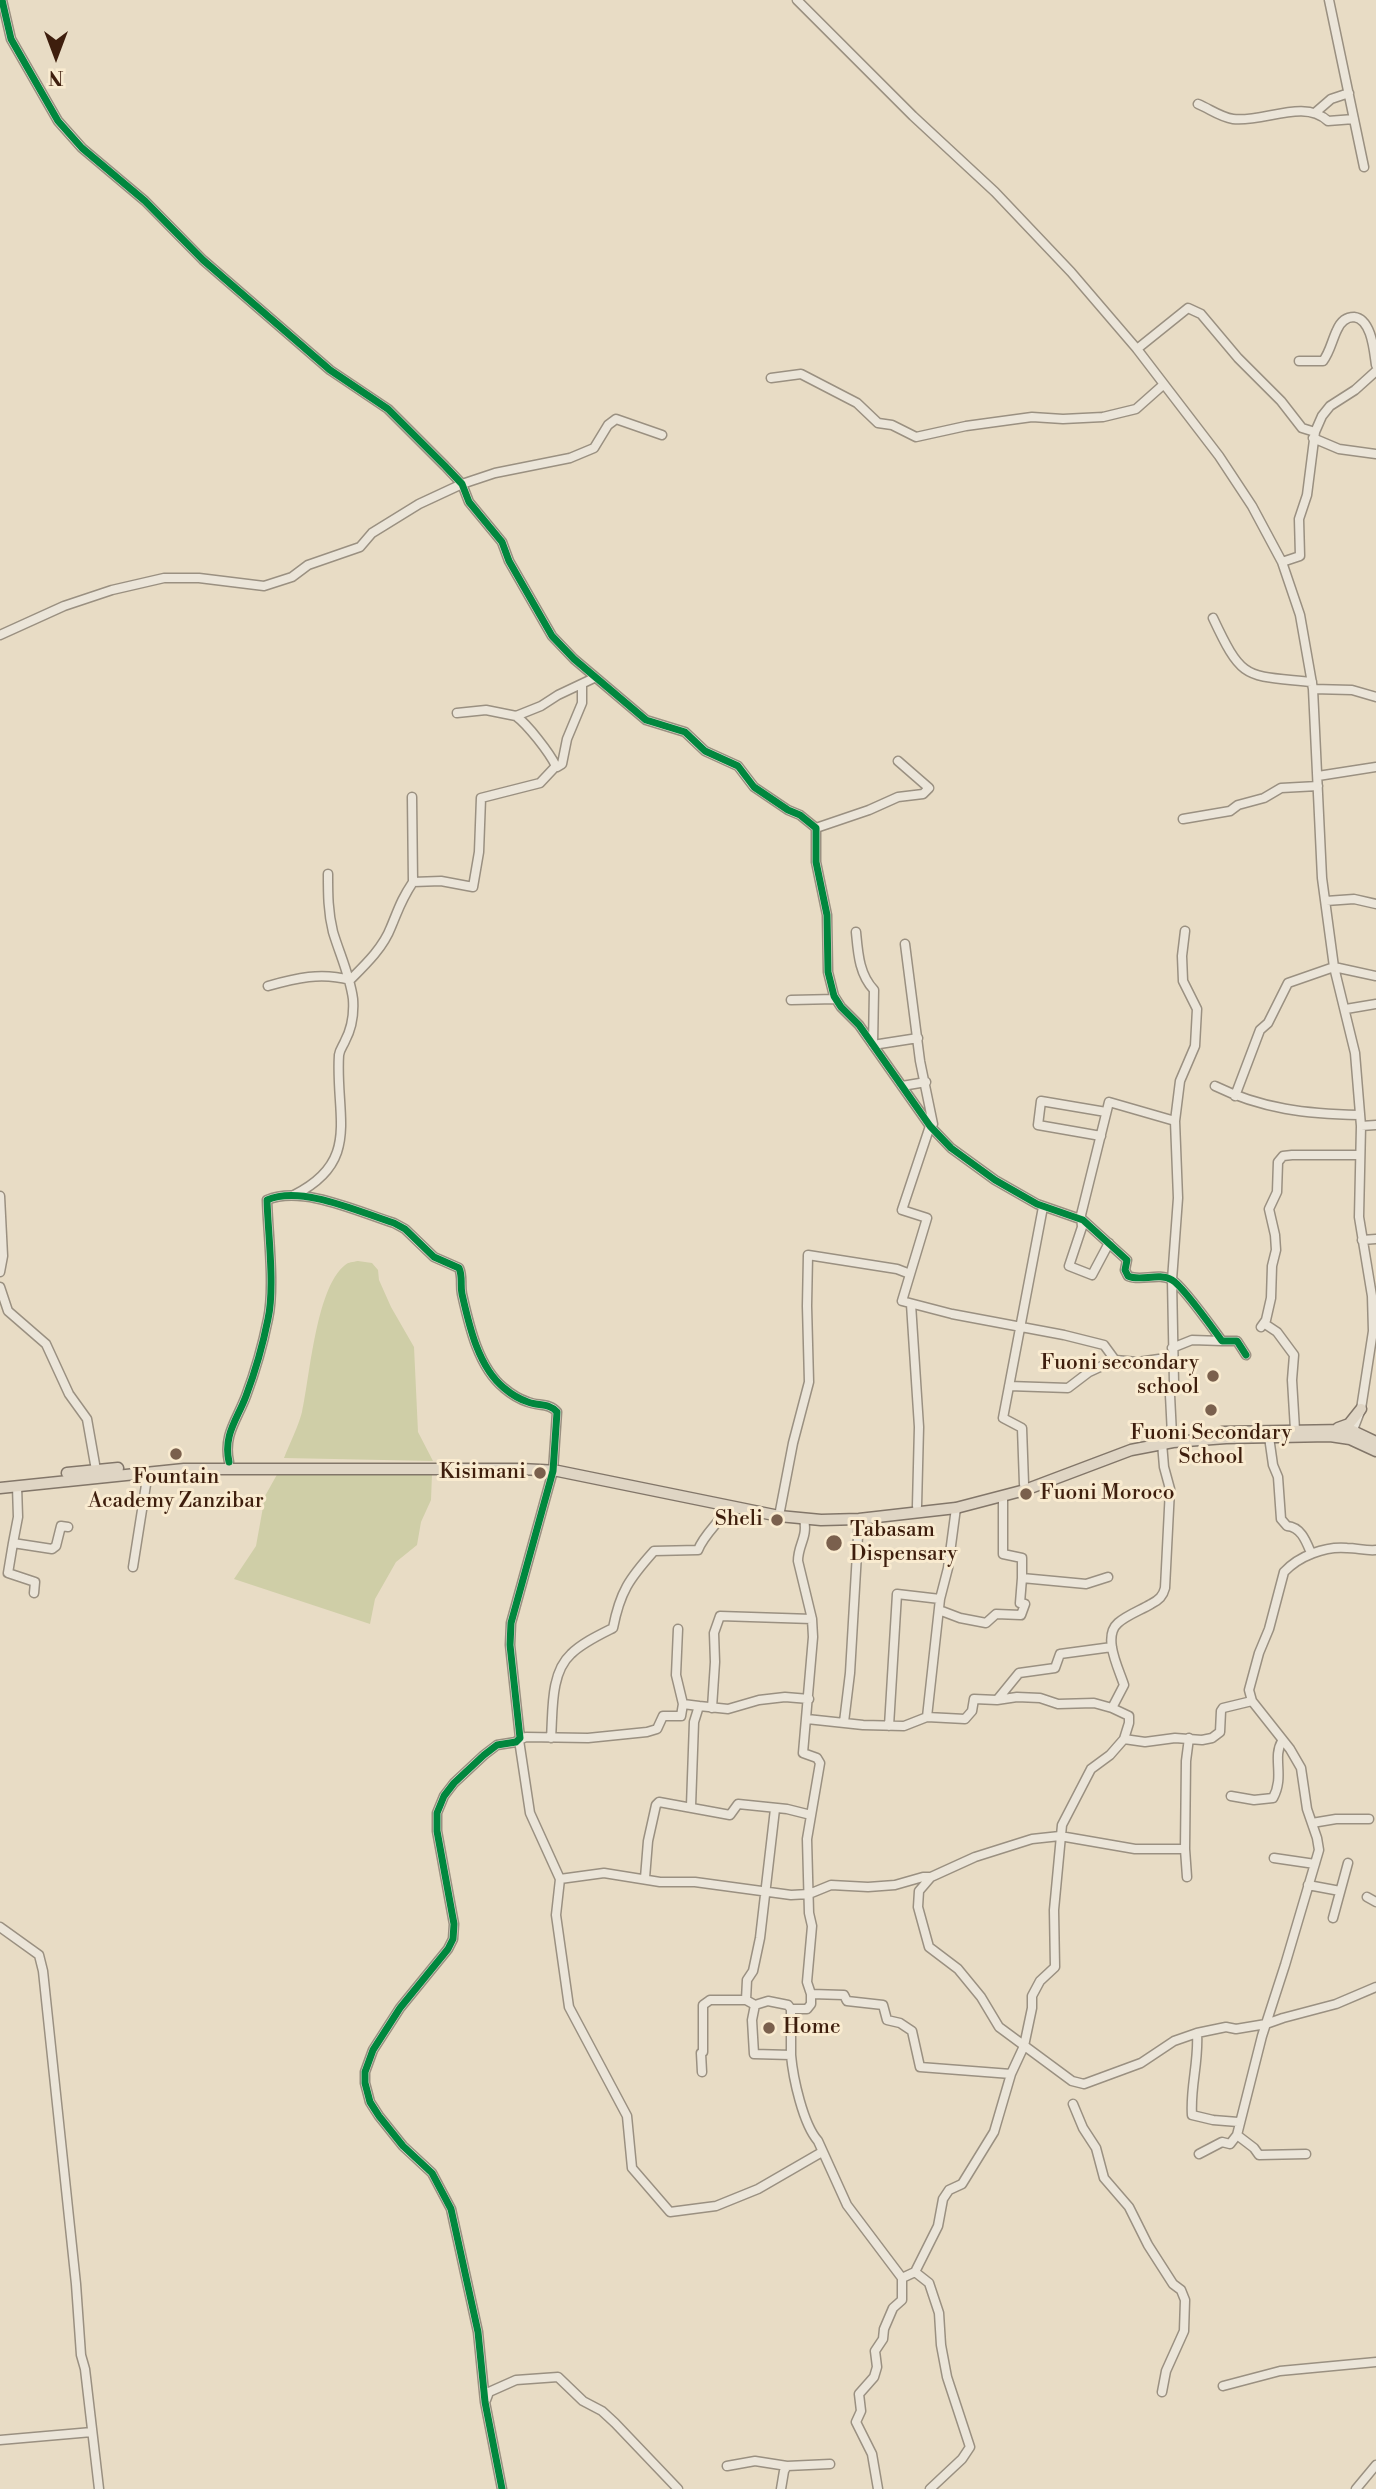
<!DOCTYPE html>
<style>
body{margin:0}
#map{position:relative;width:1376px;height:2489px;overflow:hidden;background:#e8dcc5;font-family:"Libre Bodoni",serif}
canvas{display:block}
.north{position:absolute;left:21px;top:21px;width:70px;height:70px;-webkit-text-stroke:5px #f9ebd0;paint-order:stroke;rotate:180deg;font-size:19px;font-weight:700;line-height:28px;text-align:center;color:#3e1e0d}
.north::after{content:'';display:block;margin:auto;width:24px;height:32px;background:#3e1e0d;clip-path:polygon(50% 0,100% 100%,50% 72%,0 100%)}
</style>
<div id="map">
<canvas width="1376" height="2489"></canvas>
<div class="north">N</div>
</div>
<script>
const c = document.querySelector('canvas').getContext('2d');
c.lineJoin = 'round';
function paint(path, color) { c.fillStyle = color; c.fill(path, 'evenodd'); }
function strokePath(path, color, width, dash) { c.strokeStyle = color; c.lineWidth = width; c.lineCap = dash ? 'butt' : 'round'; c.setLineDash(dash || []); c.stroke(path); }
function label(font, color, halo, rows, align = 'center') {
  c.font = font + ' "Libre Bodoni",serif'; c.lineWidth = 6; c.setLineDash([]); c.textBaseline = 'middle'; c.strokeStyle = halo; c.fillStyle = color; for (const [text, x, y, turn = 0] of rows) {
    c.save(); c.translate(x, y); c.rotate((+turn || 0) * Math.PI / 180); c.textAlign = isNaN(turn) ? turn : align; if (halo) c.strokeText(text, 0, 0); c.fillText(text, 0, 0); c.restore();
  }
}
paint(new Path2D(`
 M358,1261L372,1263L378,1270L379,1280L391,1307L414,1347L418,1432L433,1461L284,1458C290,1443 298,1427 302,1412C310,1378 316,1282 348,1263C348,1263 357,1261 358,1261Z
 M279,1471L432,1474L431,1500L421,1522L417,1545L396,1562L375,1599L370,1624L234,1579L256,1546L265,1496Z`), '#cfcea7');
const minor = new Path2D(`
 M2,0L11,39L58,121L82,148L145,201L203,260L330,370L388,409L445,466L462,484L469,502L502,542L509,561L552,636L574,659L646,720L685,732L705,751L738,766L754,787L788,810L800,815L816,828V862L827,915L828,972L834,996L841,1007L859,1025L930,1126L951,1148L995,1180L1037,1204L1083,1220L1127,1260L1125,1270L1128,1276C1141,1282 1158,1272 1172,1280C1183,1286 1213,1329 1222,1341H1237L1246,1355
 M797,0L913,116L995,192L1071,272L1137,349L1219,456L1252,506L1282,562L1300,615L1313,689L1322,878L1334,967L1355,1053L1361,1126L1359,1217L1372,1296L1373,1331L1361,1409L1351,1435
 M1329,0L1364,167
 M1198,104C1210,109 1220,117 1233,119C1263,123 1304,98 1328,121L1354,119
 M1316,112L1331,99L1349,93
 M1137,349L1188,308L1201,314L1238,358L1281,401L1302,428L1315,432
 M1299,361H1323C1330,352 1332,340 1337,330C1340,323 1345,317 1354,317C1372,319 1374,352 1376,365
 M771,378L801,374L857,403L878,423L892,425L916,437L966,426L1032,417L1063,419L1103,417L1136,409L1163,385
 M1313,438L1339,449L1376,454
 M1282,562L1300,556L1299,519L1307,495L1315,432L1322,416L1330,406L1355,390L1376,371
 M1213,618C1243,682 1245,675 1312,682
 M0,635L64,606L112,590L164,578H199L264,586L292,577L308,565L360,547L372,533L419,504L462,484L495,473L570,458L594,448L608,425L616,419L662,435
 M1313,689L1352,690L1376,697
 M457,713L486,710L516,716L541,706L558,695L594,678
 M556,766L557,767L562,764L567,739L582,703V684
 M1318,776L1376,767
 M412,797L413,882
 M1183,819L1230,811L1238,805L1264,798L1281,788L1318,786
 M816,828L869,810L898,797L923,794L929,788L898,761
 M1326,901L1354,899L1376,904
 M856,932C858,953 859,974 874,990L873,1045L918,1038
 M905,944L920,1061L933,1124L930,1126L902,1210L927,1218L902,1301L952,1314L1064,1335L1104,1345L1115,1360
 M268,986C296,978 321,972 350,980C365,965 383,948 391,927C399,908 401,900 413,882L441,881L473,887L479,852L481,798L540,783L556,766C549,752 528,725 516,716
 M791,1000L836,999
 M1346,1009L1376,1004
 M902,1086L926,1082
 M1215,1086C1262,1109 1307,1114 1359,1115
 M1235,1096L1260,1030L1268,1023L1288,983L1334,967L1376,976
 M1361,1126L1376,1125
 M1101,1136L1038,1125L1041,1101L1106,1112
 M294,1195C362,1161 335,1116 339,1055C340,1049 343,1046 345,1041C352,1028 354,1013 353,999C350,976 340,955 333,932C328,912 328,894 328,874
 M0,1196L3,1256L0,1272
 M1362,1240L1376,1239
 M1109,1243L1092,1275L1069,1266L1082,1227L1081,1215L1109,1102L1175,1121
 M0,1287L8,1311L46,1344L69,1394L87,1419L96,1470
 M911,1304L919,1427L917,1506
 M1265,1324L1277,1332L1294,1355L1292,1380L1295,1430
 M1261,1327L1266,1320L1271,1298L1272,1266L1276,1250L1275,1235L1269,1209L1277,1192L1278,1162L1283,1156L1292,1155H1360
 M1172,1348L1192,1340L1222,1341
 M1009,1386L1068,1388L1089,1372L1115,1360L1138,1362L1173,1357
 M1172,1435L1170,1395L1174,1383L1172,1280L1178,1198L1175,1121L1180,1081L1195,1046L1197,1009L1183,981L1182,956L1185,931
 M1269,1437L1273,1465L1278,1477L1281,1519L1287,1526C1301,1527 1306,1541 1311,1553
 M229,1462C223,1435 237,1420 246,1396C255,1372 263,1344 268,1319C275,1287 268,1234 267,1200C302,1185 359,1212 394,1223L405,1229L434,1257L459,1268C463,1277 460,1285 462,1294C469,1325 478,1367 504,1388C511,1394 519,1399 528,1402C538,1406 550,1403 557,1412L553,1471L511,1623L510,1645L520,1738L516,1742L497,1745L484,1755L454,1783L444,1796L437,1813V1831L454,1924L453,1939L448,1949L400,2008L373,2050L365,2072V2083L370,2102L379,2116L403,2146L432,2173L451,2209L478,2332L485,2402L502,2489
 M1024,1484L1022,1428L1003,1418L1043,1207
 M1003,1497V1554L1022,1558V1578
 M779,1516L793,1443L809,1382L807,1306L808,1255L897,1269L910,1274
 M13,1543L18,1517L17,1486
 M133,1567L148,1472
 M34,1593L35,1582L8,1573L13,1543L52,1549L56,1546L61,1526L68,1527
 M939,1610L960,1618L986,1623L996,1614L1021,1615L1025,1604L1020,1603L1022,1578L1086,1584L1108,1577
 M678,1629L676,1675L683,1704
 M997,1700L1017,1697L1040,1698L1058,1704L1094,1703L1112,1708
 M699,1706L683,1704L681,1716H663L657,1729L647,1732L588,1738L526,1737L519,1740L530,1813L560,1879L604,1873L660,1882H695L791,1895L809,1894L831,1885L868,1887L895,1885L923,1877H931L975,1857L1032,1839L1060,1836L1135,1849H1185L1186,1761L1189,1738
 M712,1708L715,1662L714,1633L720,1616L812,1619
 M927,1717L965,1719L972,1711L974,1699L997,1700L1019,1673L1055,1668L1060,1654L1112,1647
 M807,1719L863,1725L904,1726L927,1717L940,1599L948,1568L956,1508
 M844,1722L850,1673L859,1519
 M889,1726L897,1594L940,1599
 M551,1738C553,1712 550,1673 571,1654C582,1643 599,1635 613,1628C620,1592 629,1579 654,1551L698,1550C704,1534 720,1522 729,1506
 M1124,1739L1145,1742L1175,1738L1202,1740L1212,1738L1220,1732L1221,1711L1223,1708L1252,1701
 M1231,1796L1254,1800L1273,1798C1285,1776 1272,1758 1282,1741
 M691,1806L694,1722L699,1706L728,1709L759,1700L785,1697L809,1699
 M775,1809L760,1938L753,1971L747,1980L746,2000L755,2005L752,2020L754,2054L791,2055V2009H807L811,2004V1994L807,1982L812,1926L809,1913L807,1839L820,1763L817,1758L803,1753L813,1637L812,1619L798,1561C798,1544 808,1538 804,1519
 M1312,1823L1336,1819H1369
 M1185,1849L1187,1877
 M1274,1858L1315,1864
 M931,1877L919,1891L918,1907L929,1947L958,1969L981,1997L999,2027L1072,2081L1084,2084L1141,2063L1174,2041L1197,2033L1226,2027L1236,2029L1266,2024L1283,2018L1336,2004L1376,1987
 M645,1878L648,1841L656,1805L659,1802L730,1815L738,1804L787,1809L811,1815
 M560,1879L556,1915L569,2007L627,2116L632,2168L670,2212L716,2206L758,2189L822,2152
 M1308,1885L1340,1891
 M1367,1897L1376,1902
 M1333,1918L1348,1863
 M0,1927L39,1955L43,1971L76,2284L81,2355L85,2369L99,2489
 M811,1994L844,1995L847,2001L883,2005L887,2020L900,2023L912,2031L920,2067L1011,2074L1024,2046L1032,2008V1996L1040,1981L1055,1967L1054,1910L1062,1825L1091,1769L1110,1755L1124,1739L1129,1723V1716L1112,1708L1124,1685C1119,1669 1102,1637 1118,1623C1127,1615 1141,1610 1151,1604C1159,1600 1163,1596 1165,1588L1170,1489L1164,1467L1162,1443
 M755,2005L768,2001L788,2005L791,2009
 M1197,2033C1199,2062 1190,2087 1192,2115L1213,2120L1238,2122
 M791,2055C793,2078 803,2124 818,2141L847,2205L902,2278L915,2272L929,2283L939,2313L941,2345L947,2377L970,2447L962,2459L930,2489
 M702,2072L701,2053L703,2052V2005L710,2000H746
 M1073,2104L1083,2128L1096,2148L1104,2178L1129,2207L1148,2245L1173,2284L1181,2290L1185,2300L1184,2331L1166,2371L1162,2392
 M1237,2135L1254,2148L1259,2155L1306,2154
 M1199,2154L1222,2142L1230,2144L1237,2135L1262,2036L1285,1965L1319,1850L1317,1838L1307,1809L1301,1768L1290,1749L1252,1701L1249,1690L1259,1653L1269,1629L1284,1572C1299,1556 1325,1546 1347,1548C1357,1548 1366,1551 1376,1550
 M915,2272L938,2226L943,2199L949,2190L962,2184L994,2132L1011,2074
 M1223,2386L1280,2371L1376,2362
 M486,2400L489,2392L516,2380L558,2377L583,2401L602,2411L615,2423L678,2489
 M0,2440L92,2432
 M727,2466L755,2461L787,2466
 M781,2489L784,2471L787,2466L830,2464
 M878,2489L872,2454L856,2422L861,2411L859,2394L874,2377L877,2367L875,2351L883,2339L884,2329L893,2308L902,2300V2278
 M1356,2489L1376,2465`);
const major = new Path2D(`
 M1338,1428L1349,1424L1361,1409
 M1222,1432L1346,1430L1353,1431L1376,1442
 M67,1473L118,1468
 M0,1488L184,1469H521L558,1471L779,1516L821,1520L859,1519L956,1508L1025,1490L1131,1450L1173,1442L1226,1438L1330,1436L1350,1439L1376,1451`);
strokePath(minor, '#9a9081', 11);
strokePath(major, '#827669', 13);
strokePath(minor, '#ebe5d9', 8);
strokePath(major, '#dfd5c4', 10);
strokePath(new Path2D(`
 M2,0L11,39L58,121L82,148L145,201L203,260L330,370L388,409L445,466L462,484L469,502L502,542L509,561L552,636L574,659L646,720L685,732L705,751L738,766L754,787L788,810L800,815L816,828V862L827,915L828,972L834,996L841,1007L859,1025L930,1126L951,1148L995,1180L1037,1204L1083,1220L1127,1260L1125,1270L1128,1276C1141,1282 1158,1272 1172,1280C1183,1286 1213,1329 1222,1341H1237L1246,1355
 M229,1462C223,1435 237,1420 246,1396C255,1372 263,1344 268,1319C275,1287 268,1234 267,1200C302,1185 359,1212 394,1223L405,1229L434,1257L459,1268C463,1277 460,1285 462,1294C469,1325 478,1367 504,1388C511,1394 519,1399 528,1402C538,1406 550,1403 557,1412L553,1471L511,1623L510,1645L520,1738L516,1742L497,1745L484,1755L454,1783L444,1796L437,1813V1831L454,1924L453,1939L448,1949L400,2008L373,2050L365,2072V2083L370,2102L379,2116L403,2146L432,2173L451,2209L478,2332L485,2402L502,2489`), '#00873e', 7);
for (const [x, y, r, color] of [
 [1213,1376,7,"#7a604d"],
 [1211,1410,7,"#7a604d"],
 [176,1454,7,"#7a604d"],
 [540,1473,7,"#7a604d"],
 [1026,1494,7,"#7a604d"],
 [777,1520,7,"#7a604d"],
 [834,1543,9,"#7a604d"],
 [769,2028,7,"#7a604d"]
]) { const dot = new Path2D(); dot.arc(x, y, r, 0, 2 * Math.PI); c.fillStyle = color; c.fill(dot); strokePath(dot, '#f9ebd0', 2.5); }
label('21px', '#3e1e0d', '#f9ebd0', [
 ["Fuoni secondary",1199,1364],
 ["school",1199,1388],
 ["Fuoni Secondary",1211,1434,"center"],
 ["School",1211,1458,"center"],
 ["Kisimani",526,1473],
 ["Fountain",176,1478,"center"],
 ["Academy Zanzibar",176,1502,"center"],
 ["Fuoni Moroco",1040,1494,"left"],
 ["Sheli",763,1520],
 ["Tabasam",850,1531,"left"],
 ["Dispensary",850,1555,"left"],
 ["Home",783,2028,"left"]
], 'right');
</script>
